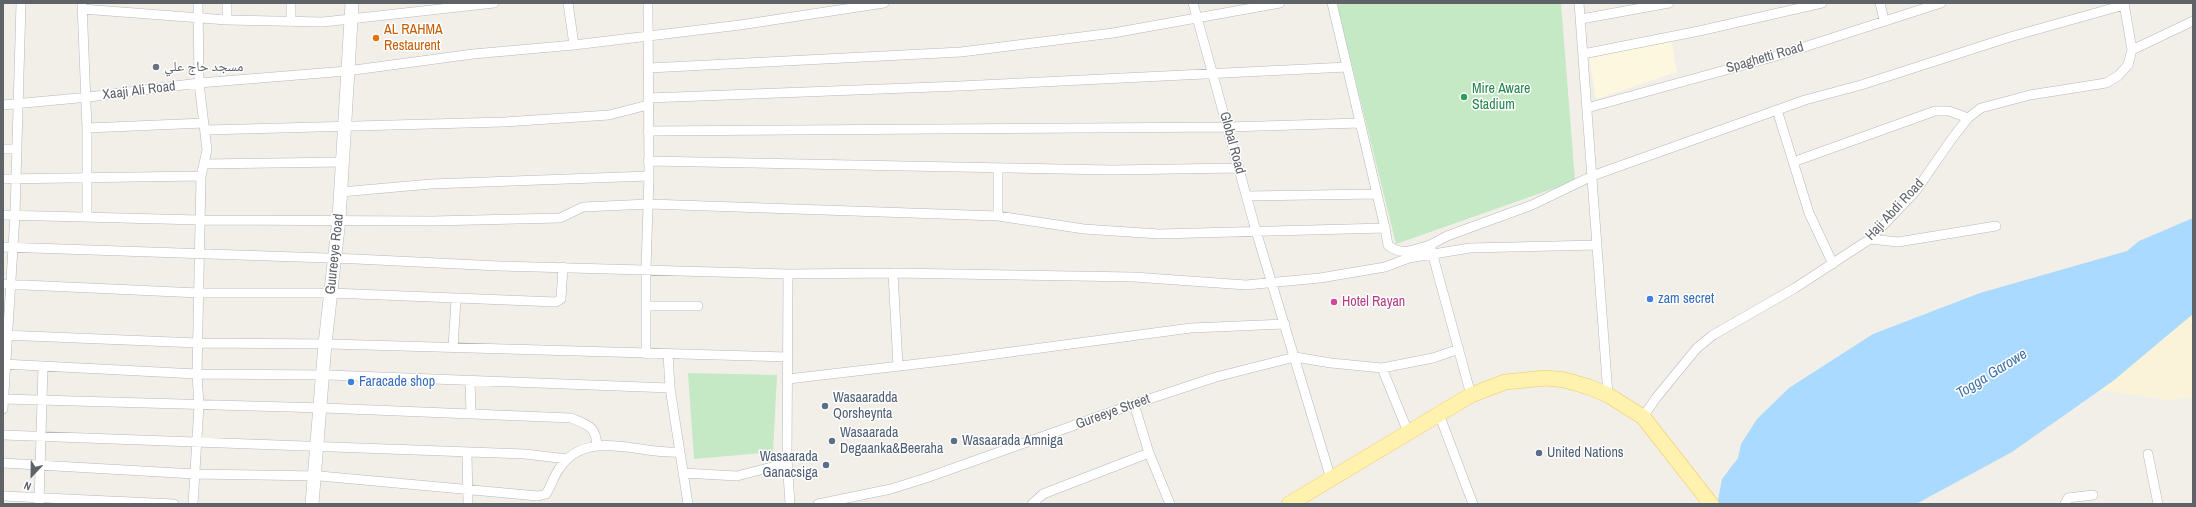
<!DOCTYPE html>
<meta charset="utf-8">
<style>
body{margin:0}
#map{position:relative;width:2196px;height:507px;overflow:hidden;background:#f1efe8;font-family:"Archivo Narrow",sans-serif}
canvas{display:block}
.frame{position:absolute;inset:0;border:4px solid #5f6368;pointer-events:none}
.north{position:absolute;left:12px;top:455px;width:40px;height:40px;-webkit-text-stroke:3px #fff;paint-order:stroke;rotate:202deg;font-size:11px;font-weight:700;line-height:16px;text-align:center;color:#5f6368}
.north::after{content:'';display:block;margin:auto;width:14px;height:18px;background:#5f6368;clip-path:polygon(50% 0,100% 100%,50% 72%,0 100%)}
</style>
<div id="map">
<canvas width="2196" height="507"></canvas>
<div class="frame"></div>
<div class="north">N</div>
</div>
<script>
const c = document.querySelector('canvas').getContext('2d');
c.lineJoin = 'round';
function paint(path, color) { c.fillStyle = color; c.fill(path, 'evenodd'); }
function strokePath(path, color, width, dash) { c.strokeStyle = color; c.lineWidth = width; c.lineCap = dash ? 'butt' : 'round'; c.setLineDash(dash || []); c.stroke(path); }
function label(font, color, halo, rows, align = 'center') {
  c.font = font + ' "Archivo Narrow","Noto Naskh Arabic",sans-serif'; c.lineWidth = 3; c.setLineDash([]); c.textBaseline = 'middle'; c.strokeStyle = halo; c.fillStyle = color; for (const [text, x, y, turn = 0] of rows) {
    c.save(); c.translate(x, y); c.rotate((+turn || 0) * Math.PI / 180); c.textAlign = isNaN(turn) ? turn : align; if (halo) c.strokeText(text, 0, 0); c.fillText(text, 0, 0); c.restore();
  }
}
paint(new Path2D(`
 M1671,39L1677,72L1596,99L1589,55Z`), '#fef7e0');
paint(new Path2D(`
 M1344,3H1561L1575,181L1396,244L1337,5Z
 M688,373L777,375L773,452L694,459Z`), '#c5e8c5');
paint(new Path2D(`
 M2193,314V397L2169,400L2100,390Z`), '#fbf3d9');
paint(new Path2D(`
 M2193,218V314L2113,381L2012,452L1916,504H1713L1718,500L1722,479L1738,458L1741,444L1757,419L1789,388L1873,334L1980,293L2127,251L2139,241Z`), '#aadaff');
const street = new Path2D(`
 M82,3L87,128V216
 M568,3L574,45
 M1193,3L1256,231L1331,479
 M1332,3L1385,228L1388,245C1402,257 1414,249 1430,245L1471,395
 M1579,3L1608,395
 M1880,3L1884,20
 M82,9L227,20L323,22L494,3
 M1581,19L1669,3
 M227,20V3
 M291,22V3
 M2132,50L2193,21
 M1583,54L1699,31L1822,3
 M649,68L961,52L1113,33L1280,3
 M649,98L960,86L1347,67
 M3,105L89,97L199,83L347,71L473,54L574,45L740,25L884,3
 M1587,108L1773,57L1941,3
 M1777,110L1809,213L1833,264
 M87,128L204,123
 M206,130L504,122L609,115L648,105
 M648,131L1228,127L1360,123
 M3,149H16
 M648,161L1112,170L1239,168
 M1793,162L1935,111H1949L1968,118
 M204,164L343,162
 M998,169V216
 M3,179L201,176
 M341,192L431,184L649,176
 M1247,196L1376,194
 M3,215L200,220L432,221L560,218L583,207L649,204L998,216L1084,229L1159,234L1385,228
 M1870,239L1898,242L1996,226
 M1430,245L1447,236L1532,205L1592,176L1805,100L1861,85L2010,37L2124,5
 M3,247L356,259L499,266L788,274L893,273L1134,277L1246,285L1320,278L1385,267L1409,258L1470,248L1597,245
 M893,273L898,366
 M788,274L787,459L790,504
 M3,284L199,293H331L556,302L561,299L563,267
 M647,306H698
 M3,335L198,343L330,344L788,357
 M453,347L456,300
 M646,354V269L649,176L648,3
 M668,354L670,388L688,504
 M3,364L197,374L328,375L670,388
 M1382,368L1408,432
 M788,379L951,360L1191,328L1285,324
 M470,380L471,413
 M3,399L324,408L571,418C588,425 596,426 597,446
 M1134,404L1149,453L1170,504
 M3,409L15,215L21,3
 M1439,414L1473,504
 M1643,417L1656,398L1697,348L1713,335L1795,288L1870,239L1915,192L1951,140L1968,118L1981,108L2030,95L2106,83L2118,76L2128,65L2132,50L2124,3
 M3,435L525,454L567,459
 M467,453L468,504
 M2148,454L2158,504
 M3,463L195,474L320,476L538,496L546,494C551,486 554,476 559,469C586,427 640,455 680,452
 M683,473L737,476L787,463
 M3,496L174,504
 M39,504L43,366
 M193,504L199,405L197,374L201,176L207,150L199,83L198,3
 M818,504L891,489L926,478L1134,404L1216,377L1295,357L1331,363L1382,368L1433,358L1459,349
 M1032,504L1043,494L1149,453
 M2065,504L2068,498L2093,495`);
const secondary = new Path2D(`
 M312,504L325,344L339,219L352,3`);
const primary = new Path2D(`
 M1289,504L1471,395L1505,382L1546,378L1565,380L1589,387L1608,395L1643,417L1711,504`);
strokePath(street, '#b5b8bc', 10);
strokePath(secondary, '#b6babf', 14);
strokePath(primary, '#f2c960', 16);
strokePath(street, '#fff', 9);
strokePath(secondary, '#fff', 13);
strokePath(primary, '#fff2af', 15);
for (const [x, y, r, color] of [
 [376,38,4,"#e8710a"],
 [156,67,4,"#6b7280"],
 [1464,97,4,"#2e9e5b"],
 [1650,299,4,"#3f7fe0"],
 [1334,302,4,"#d1479c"],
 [351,382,4,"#3f7fe0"],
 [825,406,4,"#5c6f8a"],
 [832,441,4,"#5c6f8a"],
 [954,441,4,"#5c6f8a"],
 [1539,453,4,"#5c6f8a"],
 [826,465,4,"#5c6f8a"]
]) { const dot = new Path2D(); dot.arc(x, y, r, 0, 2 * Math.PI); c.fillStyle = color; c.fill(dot); strokePath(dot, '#fff', 1.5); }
label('14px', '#c56008', '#fff', [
 ["AL RAHMA",384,30],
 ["Restaurent",384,46]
], 'left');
label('14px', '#5f6368', '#fff', [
 ["Spaghetti Road",1765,58,-16],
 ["Xaaji Ali Road",139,91,-7],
 ["Global Road",1232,143,75],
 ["Haji Abdi Road",1895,210,-47],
 ["Guureeye Road",335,254,-84],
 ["Gureeye Street",1113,412,-20]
]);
label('14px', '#5b616d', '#fff', [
 ["مسجد حاج علي",164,67]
], 'left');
label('14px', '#27864d', '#fff', [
 ["Mire Aware",1472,89],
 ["Stadium",1472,105]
], 'left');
label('14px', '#366cbe', '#fff', [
 ["zam secret",1658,299],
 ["Faracade shop",359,382]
], 'left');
label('14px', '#b23c85', '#fff', [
 ["Hotel Rayan",1342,302]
], 'left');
label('14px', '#4e5e75', '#fff', [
 ["Wasaaradda",833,398],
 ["Qorsheynta",833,414],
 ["Wasaarada",840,433],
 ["Degaanka&Beeraha",840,449],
 ["Wasaarada Amniga",962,441],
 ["United Nations",1547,453],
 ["Wasaarada",818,457,"right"],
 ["Ganacsiga",818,473,"right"]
], 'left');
label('italic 15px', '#4174aa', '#fff', [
 ["Togga Garowe",1992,374,-32]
]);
</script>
